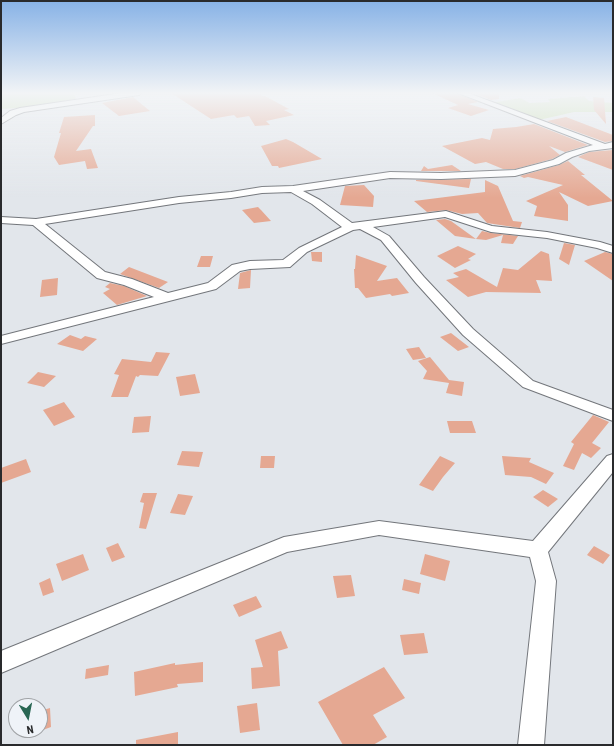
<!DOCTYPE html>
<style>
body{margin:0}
#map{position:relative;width:614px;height:746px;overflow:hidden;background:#e2e6eb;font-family:"Roboto Condensed",sans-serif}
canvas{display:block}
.frame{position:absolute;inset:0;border:2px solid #292a2c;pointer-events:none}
.north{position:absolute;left:8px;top:698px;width:40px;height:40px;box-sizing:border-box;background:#eff3f8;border:1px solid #a0a3a6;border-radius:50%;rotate:170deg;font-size:11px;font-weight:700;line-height:16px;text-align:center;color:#292a2c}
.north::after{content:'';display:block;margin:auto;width:14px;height:18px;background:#296754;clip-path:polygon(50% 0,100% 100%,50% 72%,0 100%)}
</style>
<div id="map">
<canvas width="614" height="746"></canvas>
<div class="frame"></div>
<div class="north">N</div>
</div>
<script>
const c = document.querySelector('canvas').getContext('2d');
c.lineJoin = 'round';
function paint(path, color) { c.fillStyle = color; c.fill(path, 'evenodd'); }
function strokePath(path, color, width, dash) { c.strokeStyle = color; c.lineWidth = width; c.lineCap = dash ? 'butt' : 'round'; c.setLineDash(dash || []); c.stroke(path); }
paint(new Path2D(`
 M1,93H74L76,99L19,108L1,109Z
 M584,96L589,101L613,103V112H574L539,120L491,103L520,98L530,103L550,102L548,99Z`), '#c6dea9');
paint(new Path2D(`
 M171,93H260L262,96H265L289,109L284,110L294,115L266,121L270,125L255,126L249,116L237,118L234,115L211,119Z
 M432,93H457L478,102L468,104L489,110L471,116L448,108L458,105Z
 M473,93H499V99L491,100Z
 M133,97L150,111L119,116L102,103Z
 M593,97L604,98L606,124L594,110Z
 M95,115V126H93L76,151L91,149L98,168L87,169L85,161L59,165L54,157L61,133H59L64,117Z
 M566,117L613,135V141L605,142L547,121Z
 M534,124L588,145L565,152L549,146L560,155L552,159L515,169H503L486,162L475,164L442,146L482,138L490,140L493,129L516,127Z
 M286,139L293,142L322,159L279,168L278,166H272L261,146Z
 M613,150V170L578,157L589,152Z
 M568,161L585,175H581L613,201L588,206L559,192L568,205V221L534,216L537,206L526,201L563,185L528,177L524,178L520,176L559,165Z
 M452,165L461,171H421L424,166L428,169Z
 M471,179L469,188L416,181V180Z
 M485,180L498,186L513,221L522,222L520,228L487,223L478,213L462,214L446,210L427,212L414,201L485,192Z
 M364,185L374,196L373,207L340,205L345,186Z
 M258,207L261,210L271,221L254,223L242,210Z
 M445,219L451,221L476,239L455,236L436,220Z
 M482,231L491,233L518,236L513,244L501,243L503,235L486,240L476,239Z
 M564,243L575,245L569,265L559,259Z
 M458,246L476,254L468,259L471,260L455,268L437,256Z
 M541,251L549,254L552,281L536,280L541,293L486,292L468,297L446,280L459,277L453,273L466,269L497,287L503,268L518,270Z
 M311,252H322V262L312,261Z
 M605,252L613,254V281L584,261Z
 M356,255L387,266L377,281L397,278L409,293L392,296L390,294L366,298L358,288H355L354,269H355Z
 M201,256H213L210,267H197Z
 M129,267L168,282L159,288L120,274Z
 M251,270L250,288L238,289L240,273Z
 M58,278L57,295L40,297L42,280Z
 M110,283L124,286L147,296L117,305L103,293L110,289L105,287Z
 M451,333L469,347L458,351L440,337Z
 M70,335L81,339L85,336L97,339L83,351L57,344Z
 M419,347L426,358L413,360L406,349Z
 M156,352L170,353L158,376L140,375L138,377L136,376L128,397H111L119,375L114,374L122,359L151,362Z
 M430,357L449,380L464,382L462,396L446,393L449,383L423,379L427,371L418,361Z
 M38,372L56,376L44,387L27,383Z
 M195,374L200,393L180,396L176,377Z
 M64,402L75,417L54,426L43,410Z
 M593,415L609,422L592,443L601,448L591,458L582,453L574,470L563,466L574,444L571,442Z
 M151,416L149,432L132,433L134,417Z
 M447,421H472L476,433H450Z
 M182,451L203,452L199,467L177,465Z
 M261,456H275L274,468H260Z
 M440,456L455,463L443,477L433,491L419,485Z
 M502,456L531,458L529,462L554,473L546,484L531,477L505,475Z
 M26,459L31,472L1,483V468Z
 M543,490L558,499L548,507L533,497Z
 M143,493H157L146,529L139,528L144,503L140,502Z
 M178,494L193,496L185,515L170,513Z
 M118,543L125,557L112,562L106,548Z
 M594,546L610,555L603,564L587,555Z
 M83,554L89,570L62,581L56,564Z
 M425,554L450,561L445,581L420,574Z
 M351,575L355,596L337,598L333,576Z
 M50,578L54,592L43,596L39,583Z
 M404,579L421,583L419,594L402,590Z
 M256,596L262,607L239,617L233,605Z
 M281,631L288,648L278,651L280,686L252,689L251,668L263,667L255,640Z
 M424,633L428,653L404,655L400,635Z
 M203,662V682L177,684L178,687L135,696L134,672L175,663V665Z
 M109,665L108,675L85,679L86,669Z
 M384,667L405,698L373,715L387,737L373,745H343L318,702Z
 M257,703L260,730L240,733L237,706Z
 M50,708L51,727L40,731V711Z
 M178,732V745H136V740Z`), '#e5a892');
const minor = new Path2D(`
 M122,93H142L139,95L24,112L16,115L1,124V118L10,111L20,108Z
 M458,93H468L605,144L613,142V148L589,151L572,157L559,164L515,176L441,179L390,178L303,191L320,200L352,223L446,211L492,226L547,232L600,242L613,246V253L597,248L547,238L491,232L445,217L373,227L389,236L424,277L473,329L533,381L613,410V421L523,387L463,335L416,283L381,240L360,229L353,230L307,252L290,267L250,269L240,271L216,289L1,344V336L154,297L124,285L97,278L33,225L1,223V217L36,219L179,197L231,192L262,187L293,186L390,172L441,173L515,170L553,160L566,153L593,145ZM291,192L312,204L342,227L299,248L283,260L250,261L232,265L208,283L168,293L132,279L105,272L45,224L179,203L231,198L262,193Z
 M613,454V472L548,552L556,581L544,745H518L536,581L530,557L379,535L287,552L1,673V651L284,537L379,521L533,541L607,456Z`);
strokePath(minor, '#73767b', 2);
paint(minor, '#fff');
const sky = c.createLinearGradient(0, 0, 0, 198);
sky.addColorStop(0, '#87b2e6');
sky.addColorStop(0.47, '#f2f4f6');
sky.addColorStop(1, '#f2f4f600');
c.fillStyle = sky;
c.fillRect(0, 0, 614, 198);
</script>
